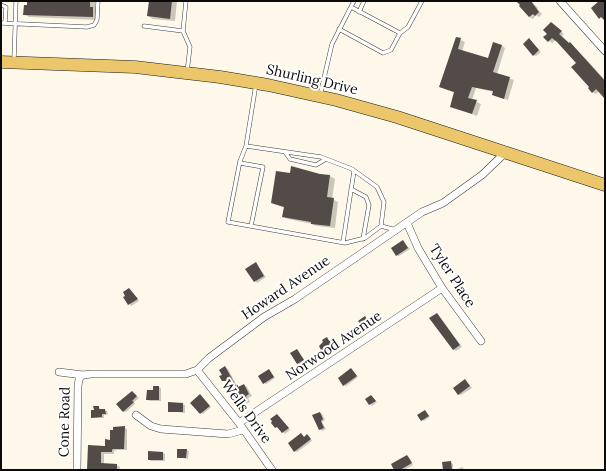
<!DOCTYPE html>
<style>
body{margin:0}
#map{position:relative;width:606px;height:471px;overflow:hidden;background:#fdf8e9;font-family:Lora,serif}
canvas{display:block}
.frame{position:absolute;inset:0;border:2px solid #0a0a0a;pointer-events:none}
</style>
<div id="map">
<canvas width="606" height="471"></canvas>
<div class="frame"></div>
</div>
<script>
const c = document.querySelector('canvas').getContext('2d');
c.lineJoin = 'round';
function paint(path, color) { c.fillStyle = color; c.fill(path, 'evenodd'); }
function strokePath(path, color, width, dash) { c.strokeStyle = color; c.lineWidth = width; c.lineCap = dash ? 'butt' : 'round'; c.setLineDash(dash || []); c.stroke(path); }
function label(font, color, halo, rows, align = 'center') {
  c.font = font + ' Lora,serif'; c.lineWidth = 4; c.setLineDash([]); c.textBaseline = 'middle'; c.strokeStyle = halo; c.fillStyle = color; for (const [text, x, y, turn = 0] of rows) {
    c.save(); c.translate(x, y); c.rotate((+turn || 0) * Math.PI / 180); c.textAlign = isNaN(turn) ? turn : align; if (halo) c.strokeText(text, 0, 0); c.fillText(text, 0, 0); c.restore();
  }
}
paint(new Path2D(`
 M28,1H95V9L98,11V20L29,17L24,14L28,6Z
 M150,1H177L175,21L153,19L148,16Z
 M521,1H530L538,8L537,9L542,14L539,17L536,15L533,19L529,17Z
 M554,25L564,34L562,36L587,60L605,80V96L599,91L596,94L592,92L577,63L556,40L552,43L545,37Z
 M456,38L465,42L462,51L488,60L501,45L505,48L497,74L514,80L508,100L498,97L494,95V92L476,88L472,100L481,104L477,116L451,106L455,93L440,87Z
 M529,39L541,52L536,56L534,55Z
 M291,174H320L330,176L335,179L332,199L338,202L335,228L317,226L312,224L288,219L283,217L285,208L272,203Z
 M403,241L410,249L399,256L396,255Z
 M256,264L266,277L257,283L247,270Z
 M129,289L139,301L131,306L124,298Z
 M437,314L462,347L456,351L453,349Z
 M365,318L372,326L367,330L364,329Z
 M327,339L333,342L336,348L326,354L324,353Z
 M297,350L306,362L300,365L298,364L291,353Z
 M225,367L228,369L237,386L239,387L244,385L247,387L252,396L248,398L250,402L243,405L236,402L233,392L228,382L223,380Z
 M351,369L358,377L346,386L344,385Z
 M269,370L275,378L266,384L264,383Z
 M465,380L472,388L461,395L458,394Z
 M159,387L161,388V401H150L147,400Z
 M132,392L139,398L134,402L135,404L126,412L123,411Z
 M200,396L211,407L203,414L201,413Z
 M371,396L377,402L372,406L370,404Z
 M183,404L185,405V413L169,411Z
 M99,407L101,410L107,411L108,415H104V418H94L92,417L95,411Z
 M425,411L430,417L424,421L422,420Z
 M320,413L322,414L325,420L322,422L326,429L322,431L319,429Z
 M277,415L290,430L285,434L279,428L276,427Z
 M124,427L127,429V450H117L114,451V454H104V465H116L120,467V470H88L89,446L106,447L111,441L114,431Z
 M301,434L305,438L309,437L312,441L297,452L295,451Z
 M187,450L189,451L188,459L178,457Z
 M163,453L165,454V461H151L149,459Z
 M407,456L409,457L413,465L404,470H395Z
 M450,462L453,464V470H444Z
 M462,467L465,470H455Z`), '#0003');
paint(new Path2D(`
 M27,1H90V7H93V17L23,15L24,5H27Z
 M149,1H172L170,19L147,16Z
 M516,1H531L539,12L535,16L533,14L529,17L519,6L520,5Z
 M599,1H605V21L601,17L599,19L591,8Z
 M551,22L562,31L559,34L569,43L570,42L605,81V99L596,89L592,93L588,88L589,87L571,67L576,63L557,42L552,38L548,42L543,37L547,34L543,30Z
 M456,37L461,38L458,49L488,58L493,42L502,45L493,72L510,77L504,99L492,95L493,91L472,87L468,98L477,100L472,114L450,107L454,92L439,87Z
 M529,38L539,50L533,56L523,44Z
 M291,166L320,174L330,175L327,197L334,198L330,226L311,224V222L282,217L284,207L271,203L276,171L290,173Z
 M403,240L408,248L396,256L391,248Z
 M256,262L264,276L254,282L245,269Z
 M129,288L138,299L128,305L123,297L125,296L123,292Z
 M437,313L460,345L453,350L429,318Z
 M365,316L371,325L364,329L358,321Z
 M327,337L329,341L331,340L335,347L323,354L319,346L323,342L322,340Z
 M297,349L304,360L297,364L290,353Z
 M225,366L236,386L238,385V387L244,384L249,394L246,396L247,400L239,404L238,402L235,403L230,393L232,392L226,381H222L219,376L222,375L219,370Z
 M351,368L357,376L343,386L338,378Z
 M269,369L274,377L263,384L258,376Z
 M465,379L470,386L458,395L453,388Z
 M153,386H159V400H146L147,390H153Z
 M132,391L137,396L132,401L134,402L123,412L116,404Z
 M200,394L210,406L200,414L190,403Z
 M371,395L376,401L369,405L365,399Z
 M168,402L183,403V412H168Z
 M93,406H99V409H105L106,414H102V417L91,418V410H94Z
 M425,410L429,416L421,421L417,415Z
 M320,412L323,419L321,421L324,428L319,430L312,415Z
 M277,414L289,428L282,433L277,427L275,428L271,423L272,421L270,419Z
 M125,426L124,449H113L112,450V452H101V463L117,464V470H87L88,445L105,446V439L110,440V430H113V427Z
 M301,433L304,437L307,434L311,439L294,452L288,443Z
 M177,449H187L186,458H177Z
 M148,451L163,452V460H148Z
 M407,455L412,463L400,470H394L391,464Z
 M451,461L452,470H443L442,462Z`), '#524b48');
const lane = new Path2D(`
 M1,5L6,7L5,23
 M351,7L400,33L408,27L422,1
 M359,12L364,1
 M1,23L87,27L94,25L97,20L98,1
 M144,26L183,31L190,47L187,72
 M339,29L383,53L391,50L400,33
 M183,31L186,1
 M14,60L16,1
 M320,95L332,44L354,1
 M246,146L321,157L352,169L377,187L384,202L381,226L365,238L345,243L228,222L240,161L246,146L256,84
 M285,152L290,159L316,165L326,159
 M240,163L263,167L251,226
 M351,189L366,197L369,205L363,239
 M381,226L396,230
 M343,242L354,171`);
const street = new Path2D(`
 M560,1L605,51
 M407,223L418,248L442,288L481,341
 M197,370L239,423L272,470
 M59,372L83,375L91,374H186L197,370L209,358L264,317L295,299L422,212L443,203L482,175L505,153
 M136,415L151,426L161,429L228,434L243,430
 M239,423L442,288
 M77,470L78,386L79,379L83,375`);
const primary = new Path2D(`
 M1,62L135,67L220,77L268,85L336,100L397,117L605,185`);
strokePath(lane, '#3d3d3d', 4.5);
strokePath(street, '#3d3d3d', 8);
strokePath(primary, '#1b1b1b', 13);
strokePath(lane, '#fff', 3.5);
strokePath(street, '#fff', 7);
strokePath(primary, '#ecc66a', 12);
label('14px', '#0a0a0a', '#fff', [
 ["Shurling Drive",312,80,13],
 ["Tyler Place",452,276,57],
 ["Howard Avenue",286,288,-34],
 ["Norwood Avenue",334,346,-34],
 ["Wells Drive",246,412,54],
 ["Cone Road",65,422,-89]
]);
</script>
